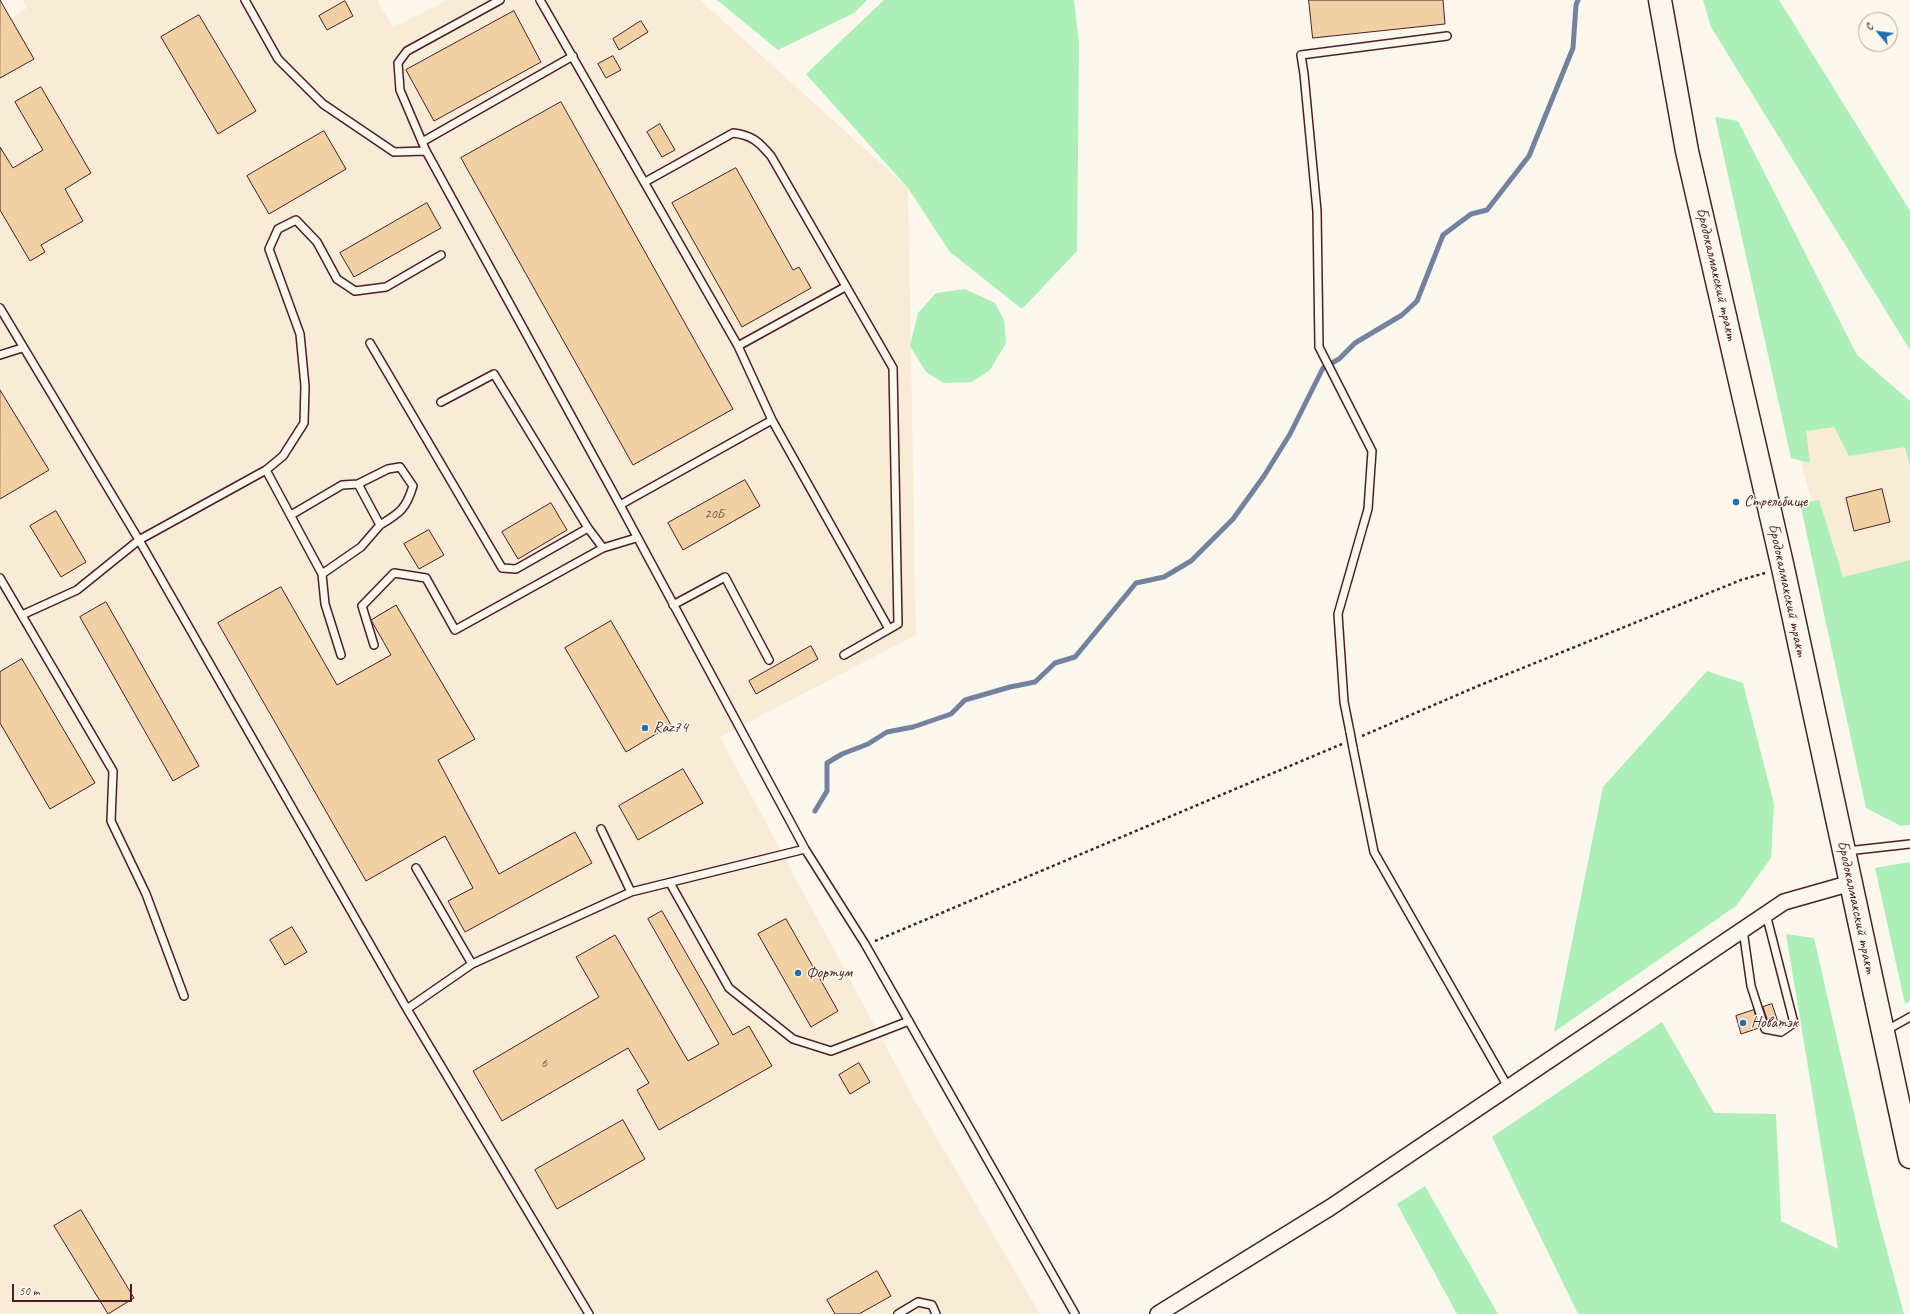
<!DOCTYPE html>
<meta charset="utf-8">
<style>
body{margin:0}
#map{position:relative;width:1910px;height:1314px;overflow:hidden;background:#fbf7ec;font-family:Caveat,sans-serif}
canvas{display:block}
.north{position:absolute;left:1858px;top:12px;width:40px;height:40px;box-sizing:border-box;background:#fbf7ec;border:1px solid #b4a19f;border-radius:50%;rotate:299deg;font-size:11px;font-weight:700;line-height:16px;text-align:center;color:#4a1f2b}
.north::after{content:'';display:block;margin:auto;width:14px;height:18px;background:#1f6fb2;clip-path:polygon(50% 0,100% 100%,50% 72%,0 100%)}
.scale{position:absolute;left:12px;top:1284px;width:120px;height:18px;box-sizing:border-box;border:2px solid #4a1f2b;border-top:0;padding-left:5px;font-size:12px;line-height:14px;white-space:nowrap;color:#4a1f2b;-webkit-text-stroke:3px #fbf7ec;paint-order:stroke}
</style>
<div id="map">
<canvas width="1910" height="1314"></canvas>
<div class="north">С</div>
<div class="scale">50 m</div>
</div>
<script>
const c = document.querySelector('canvas').getContext('2d');
c.lineJoin = 'round';
function paint(path, color) { c.fillStyle = color; c.fill(path, 'evenodd'); }
function strokePath(path, color, width, dash) { c.strokeStyle = color; c.lineWidth = width; c.lineCap = dash ? 'butt' : 'round'; c.setLineDash(dash || []); c.stroke(path); }
function label(font, color, halo, rows, align = 'center') {
  c.font = font + ' Caveat,sans-serif'; c.lineWidth = 3; c.setLineDash([]); c.textBaseline = 'middle'; c.strokeStyle = halo; c.fillStyle = color; for (const [text, x, y, turn = 0] of rows) {
    c.save(); c.translate(x, y); c.rotate((+turn || 0) * Math.PI / 180); c.textAlign = isNaN(turn) ? turn : align; if (halo) c.strokeText(text, 0, 0); c.fillText(text, 0, 0); c.restore();
  }
}
paint(new Path2D(`
 M23,0H377L393,27L447,0H700L908,188L916,635L720,737L912,1095L1040,1314H0V25L27,8Z
 M1900,396L1910,433V582L1839,602L1791,426Z`), '#f8ecd6');
paint(new Path2D(`
 M717,0H867L854,13L778,50Z
 M884,0H1074L1079,44L1077,251L1022,309L950,252L908,188L806,74Z
 M1703,0H1779L1910,211V350L1711,27Z
 M1715,117L1738,121L1857,355L1910,401V466L1905,447L1849,456L1834,427L1806,431L1810,463L1791,458Z
 M965,289L995,303L1004,320L1006,343L990,370L972,382L944,383L926,372L910,346L918,313L936,293Z
 M1819,500L1843,577L1910,560V825L1901,826L1866,808L1800,503Z
 M1707,671L1743,683L1774,804L1771,858L1736,906L1554,1032L1603,787Z
 M1910,862V1001L1905,1004L1875,868Z
 M1786,934L1814,938L1877,1214L1904,1314H1578L1492,1137L1662,1022L1714,1113L1776,1114L1781,1221L1838,1249Z
 M1425,1186L1498,1314H1457L1397,1204Z`), '#acefb8');
strokePath(new Path2D(`
 M815,811L827,791V763L842,754L868,744L887,732L913,727L951,714L965,700L1010,687L1035,682L1055,663L1075,657L1136,583L1164,577L1191,561L1233,519L1264,476L1290,434L1323,368L1339,359L1355,343L1402,315L1417,301L1443,235L1471,214L1487,210L1529,156L1573,48L1576,5L1578,0`), '#73839f', 5);
const building = new Path2D(`
 M0,0L34,59L0,78Z
 M1309,0H1443L1445,24L1313,38Z
 M345,1L353,16L327,30L319,16Z
 M514,11L541,62L434,121L406,70Z
 M199,15L256,111L218,134L161,37Z
 M641,21L648,32L619,50L613,39Z
 M613,56L621,70L606,78L598,64Z
 M41,87L91,173L65,189L83,221L41,245L45,252L30,261L0,210V147L13,168L43,150L15,102Z
 M561,102L733,409L633,465L461,158Z
 M660,124L675,150L662,157L647,132Z
 M324,131L346,169L269,214L247,176Z
 M736,168L793,270L799,267L811,288L742,327L672,203Z
 M427,203L441,228L354,277L340,253Z
 M0,390L49,470L0,499Z
 M745,480L760,506L683,550L668,523Z
 M1882,489L1890,522L1854,531L1846,498Z
 M551,503L567,530L518,559L502,532Z
 M56,511L86,562L61,577L30,526Z
 M429,530L444,555L419,569L404,544Z
 M281,587L337,685L391,655L371,620L396,605L475,739L438,760L499,874L575,832L592,863L465,932L448,901L473,888L445,836L366,881L218,623Z
 M106,602L199,766L173,781L80,617Z
 M611,621L671,725L626,752L565,648Z
 M811,646L818,659L756,694L749,681Z
 M22,659L95,783L50,809L0,723V672Z
 M683,769L703,803L638,840L619,806Z
 M662,911L733,1035L749,1026L772,1066L659,1130L637,1090L649,1083L628,1048L502,1121L473,1071L599,997L576,957L615,935L688,1061L719,1044L648,919Z
 M786,919L838,1011L811,1027L758,934Z
 M292,927L307,952L285,965L270,940Z
 M1772,1004L1778,1022L1769,1025L1763,1007Z
 M1754,1010L1759,1028L1741,1034L1736,1016Z
 M859,1063L870,1082L850,1094L839,1075Z
 M623,1120L645,1159L557,1209L535,1170Z
 M81,1210L134,1298L108,1314L54,1226Z
 M877,1271L891,1296L859,1314H835L827,1300Z`);
paint(building, '#f1d1a3');
strokePath(building, '#4a1f2b', 1);
const service = new Path2D(`
 M245,0L278,59L323,104L394,152L426,151L620,505L805,849L865,944L1075,1314
 M540,0L738,346L772,420L889,629
 M422,142L573,56
 M426,151L400,90L398,63L407,51L500,0
 M645,182L733,133C752,135 759,142 771,156L893,368L898,624L844,655
 M0,308L139,540L266,470L283,456L304,423L305,386L300,334L269,249L278,229L296,220L317,242L337,279L355,291L386,287L441,255
 M370,343L502,568L516,569L588,528
 M738,346L845,287
 M0,355L22,348
 M441,402L494,374L588,528L603,548
 M266,470L322,574L325,604L341,655
 M620,505L772,420
 M291,515L342,485L358,484L388,469L400,467L413,486C406,509 400,513 380,525
 M322,574L361,547L380,525L358,484
 M0,578L113,771L111,821L146,894L184,996
 M673,605L725,577L769,660
 M22,615L77,590L139,540L407,1009L589,1314
 M374,645L362,606L394,573L426,578L455,630L603,548L636,538
 M1350,732L1344,702L1338,614L1368,509L1372,451L1319,347L1317,211L1304,74L1301,55L1447,36
 M1353,748L1374,852L1508,1087
 M601,829L631,892
 M1847,851L1910,844
 M416,868L472,964
 M670,883L729,988L793,1039L831,1051L909,1021
 M1743,930L1751,986L1765,1029L1781,1032L1794,1023L1766,914
 M407,1009L472,964L631,892L805,849
 M1885,1031L1910,1017
 M898,1314L918,1302L932,1305L936,1314`);
const minor = new Path2D(`
 M1158,1314L1331,1207L1784,902L1851,883`);
const primary = new Path2D(`
 M1660,0L1687,151L1783,568L1910,1157`);
strokePath(service, '#4a1f2b', 10);
strokePath(minor, '#4a1f2b', 18);
strokePath(primary, '#4a1f2b', 25);
strokePath(new Path2D(`
 M1362,736L1478,686L1741,580L1765,573
 M875,941L1342,744`), '#4a1f2b', 2.5, [3, 3]);
strokePath(service, '#fbf7ec', 7);
strokePath(minor, '#fbf7ec', 15);
strokePath(primary, '#fbf7ec', 22);
const serviceBridge = new Path2D(`
 M1350,732L1353,748`);
strokePath(serviceBridge, '#4a1f2b', 10, []);
strokePath(serviceBridge, '#fbf7ec', 7);
for (const [x, y, r, color] of [
 [1736,502,4,"#1f6fb2"],
 [645,728,4,"#1f6fb2"],
 [798,973,4,"#1f6fb2"],
 [1743,1023,4,"#1f6fb2"]
]) { const dot = new Path2D(); dot.arc(x, y, r, 0, 2 * Math.PI); c.fillStyle = color; c.fill(dot); strokePath(dot, '#fbf7ec', 1.5); }
label('14px', '#744c49', null, [
 ["20Б",714,514],
 ["6",544,1063]
]);
label('16px', '#4a1f2b', '#fbf7ec', [
 ["Бродокалмакский тракт",1716,274,77],
 ["Бродокалмакский тракт",1787,590,78],
 ["Бродокалмакский тракт",1856,907,78]
]);
label('16px', '#4a1f2b', '#fbf7ec', [
 ["Стрельбище",1744,502],
 ["Raz74",653,728],
 ["Фортум",806,973],
 ["Новатэк",1751,1023]
], 'left');
</script>
